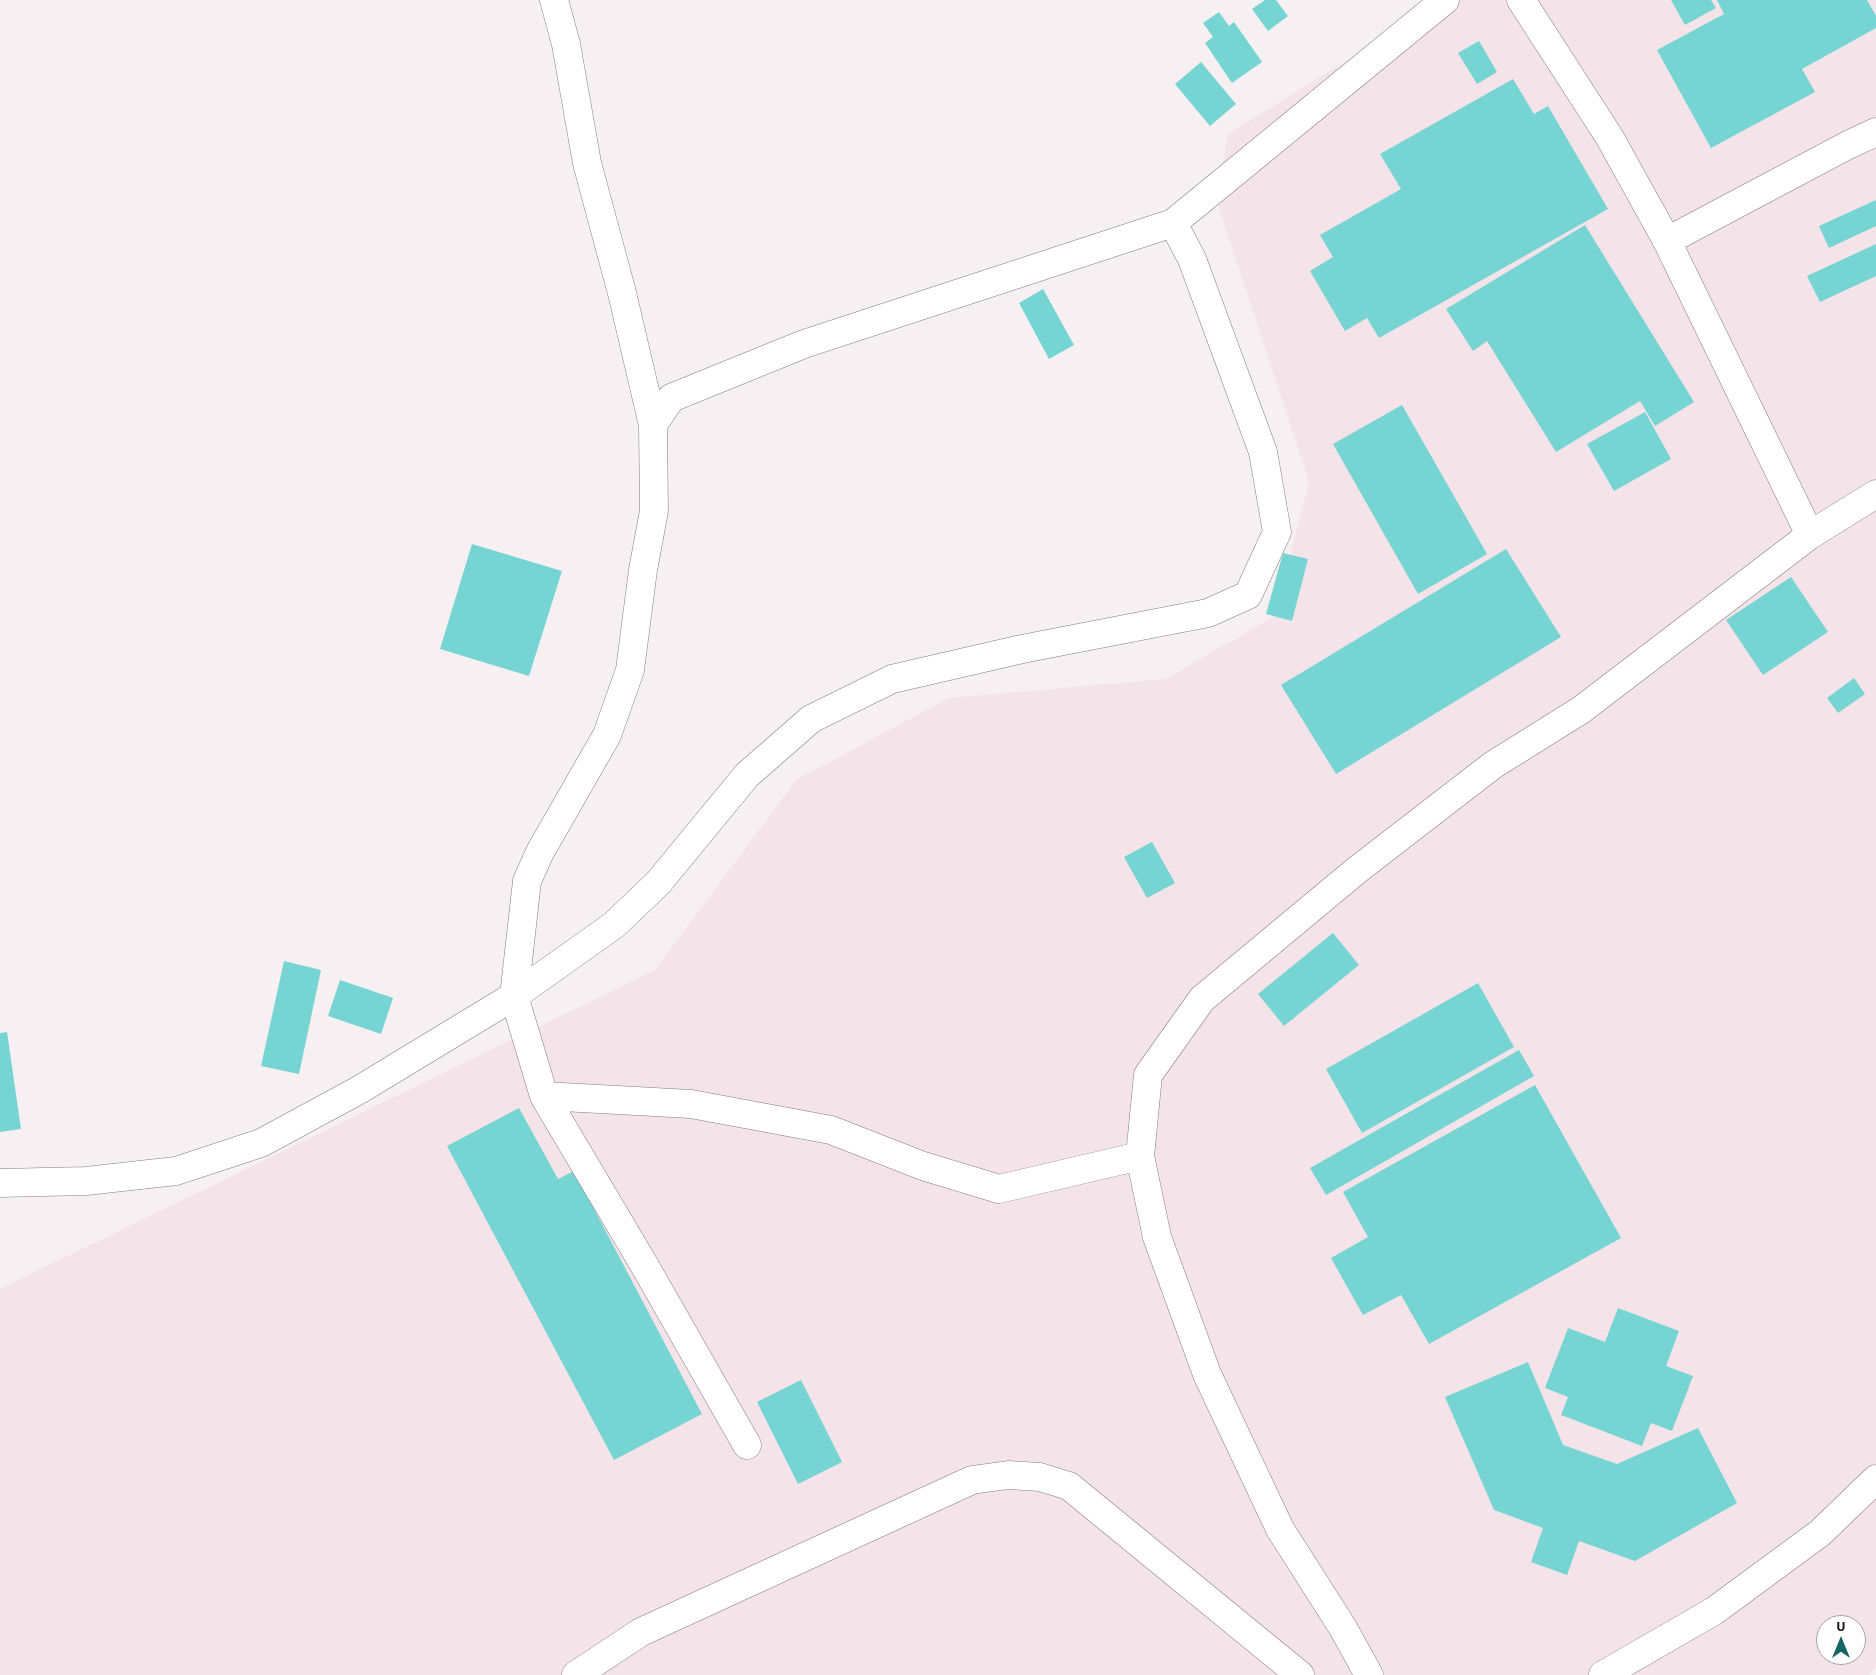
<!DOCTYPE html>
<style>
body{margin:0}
#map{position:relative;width:1876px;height:1675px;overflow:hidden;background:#f7f0f2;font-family:Barlow,sans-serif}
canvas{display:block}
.north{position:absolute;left:1816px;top:1615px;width:50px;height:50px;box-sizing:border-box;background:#fff;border:1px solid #a3a2a2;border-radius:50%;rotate:0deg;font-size:14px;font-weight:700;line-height:20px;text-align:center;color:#191617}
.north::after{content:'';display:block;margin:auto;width:18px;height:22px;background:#166564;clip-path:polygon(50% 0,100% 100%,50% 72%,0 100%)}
</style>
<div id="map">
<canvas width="1876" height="1675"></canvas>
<div class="north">U</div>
</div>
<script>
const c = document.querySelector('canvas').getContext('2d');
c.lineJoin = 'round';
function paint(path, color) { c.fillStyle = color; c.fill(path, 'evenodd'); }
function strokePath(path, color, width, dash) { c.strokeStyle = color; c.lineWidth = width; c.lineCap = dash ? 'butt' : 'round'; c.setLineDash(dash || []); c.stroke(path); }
paint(new Path2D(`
 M1444,0H1876V1666L1869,1675H0V1289L655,970L796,780L949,698L1165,679L1275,616L1309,482L1216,199L1228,134ZM1826,1625H1856V1655H1826Z`), '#f4e4ea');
paint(new Path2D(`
 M1265,0H1276L1288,16L1268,31L1252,9Z
 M1671,0H1711L1716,8L1685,25Z
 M1717,0H1867L1876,16V28L1802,69L1815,92L1711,148L1657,50L1724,14Z
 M1219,12L1229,26L1234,22L1262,62L1232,83L1205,43L1213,37L1203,23Z
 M1479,41L1497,72L1477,84L1458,53Z
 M1201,62L1236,104L1210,126L1175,84Z
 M1513,79L1534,114L1548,106L1608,209L1379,338L1367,318L1345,331L1310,271L1333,257L1320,235L1401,189L1380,154Z
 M1876,200V226L1829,248L1819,226Z
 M1585,225L1694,402L1655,426L1640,401L1556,452L1487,341L1473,351L1446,309Z
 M1876,244V276L1820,302L1807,276Z
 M1043,289L1074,345L1049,359L1019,303Z
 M1402,405L1487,554L1418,594L1333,444Z
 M1645,412L1671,459L1614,491L1587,444Z
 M472,544L562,571L529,676L440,649Z
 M1506,549L1561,637L1336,774L1281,685Z
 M1283,553L1308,559L1292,621L1266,614Z
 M1791,577L1828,632L1763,675L1726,620Z
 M1854,678L1865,694L1838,713L1827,698Z
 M1152,842L1175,883L1147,898L1124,857Z
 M1333,933L1359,965L1284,1026L1258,994Z
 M284,961L321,970L299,1074L261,1066Z
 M340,980L393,998L381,1034L328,1016Z
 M1478,983L1514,1047L1362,1133L1326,1069Z
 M7,1032L21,1129L0,1132V1033Z
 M1519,1050L1534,1076L1326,1195L1310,1168Z
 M1535,1085L1621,1238L1429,1344L1401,1295L1363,1315L1331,1258L1368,1237L1343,1192Z
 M519,1108L558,1179L574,1171L702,1414L614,1460L447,1146Z
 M1618,1308L1679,1331L1666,1366L1693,1376L1672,1431L1651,1423L1642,1446L1561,1415L1568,1397L1545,1388L1568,1328L1605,1342Z
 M1528,1362L1563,1445L1617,1464L1698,1428L1737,1503L1635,1561L1579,1541L1567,1575L1531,1562L1543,1528L1494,1510L1445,1397Z
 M801,1380L842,1462L798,1484L757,1402Z`), '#76d4d2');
const minor = new Path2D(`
 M554,0L566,44L587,163L622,293L653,425L654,511L643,570L630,670L607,735L540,852L527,881L514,996L544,1096L646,1268L747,1445
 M1521,0L1610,138L1667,241L1810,535L1876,494
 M1667,241L1848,145L1876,132
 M653,425L671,398L804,344L1173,223
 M544,1096L691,1104L831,1130L923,1166L999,1189L1140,1156
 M0,1183L86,1181L176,1171L261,1143L359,1090L514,996L614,925L658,883L747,775L811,719L892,679L1022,649L1208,613L1248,595L1277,532L1263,452L1192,259L1173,223L1445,0
 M576,1675L641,1632L972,1480L1008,1475L1040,1477L1069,1486L1300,1675
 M1369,1675L1343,1628L1280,1529L1207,1374L1157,1237L1140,1156L1148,1075L1202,999L1357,870L1493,765L1581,710L1810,535
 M1603,1675L1714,1611L1820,1533L1876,1479`);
strokePath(minor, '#837d7f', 29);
strokePath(minor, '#fff', 28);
</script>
